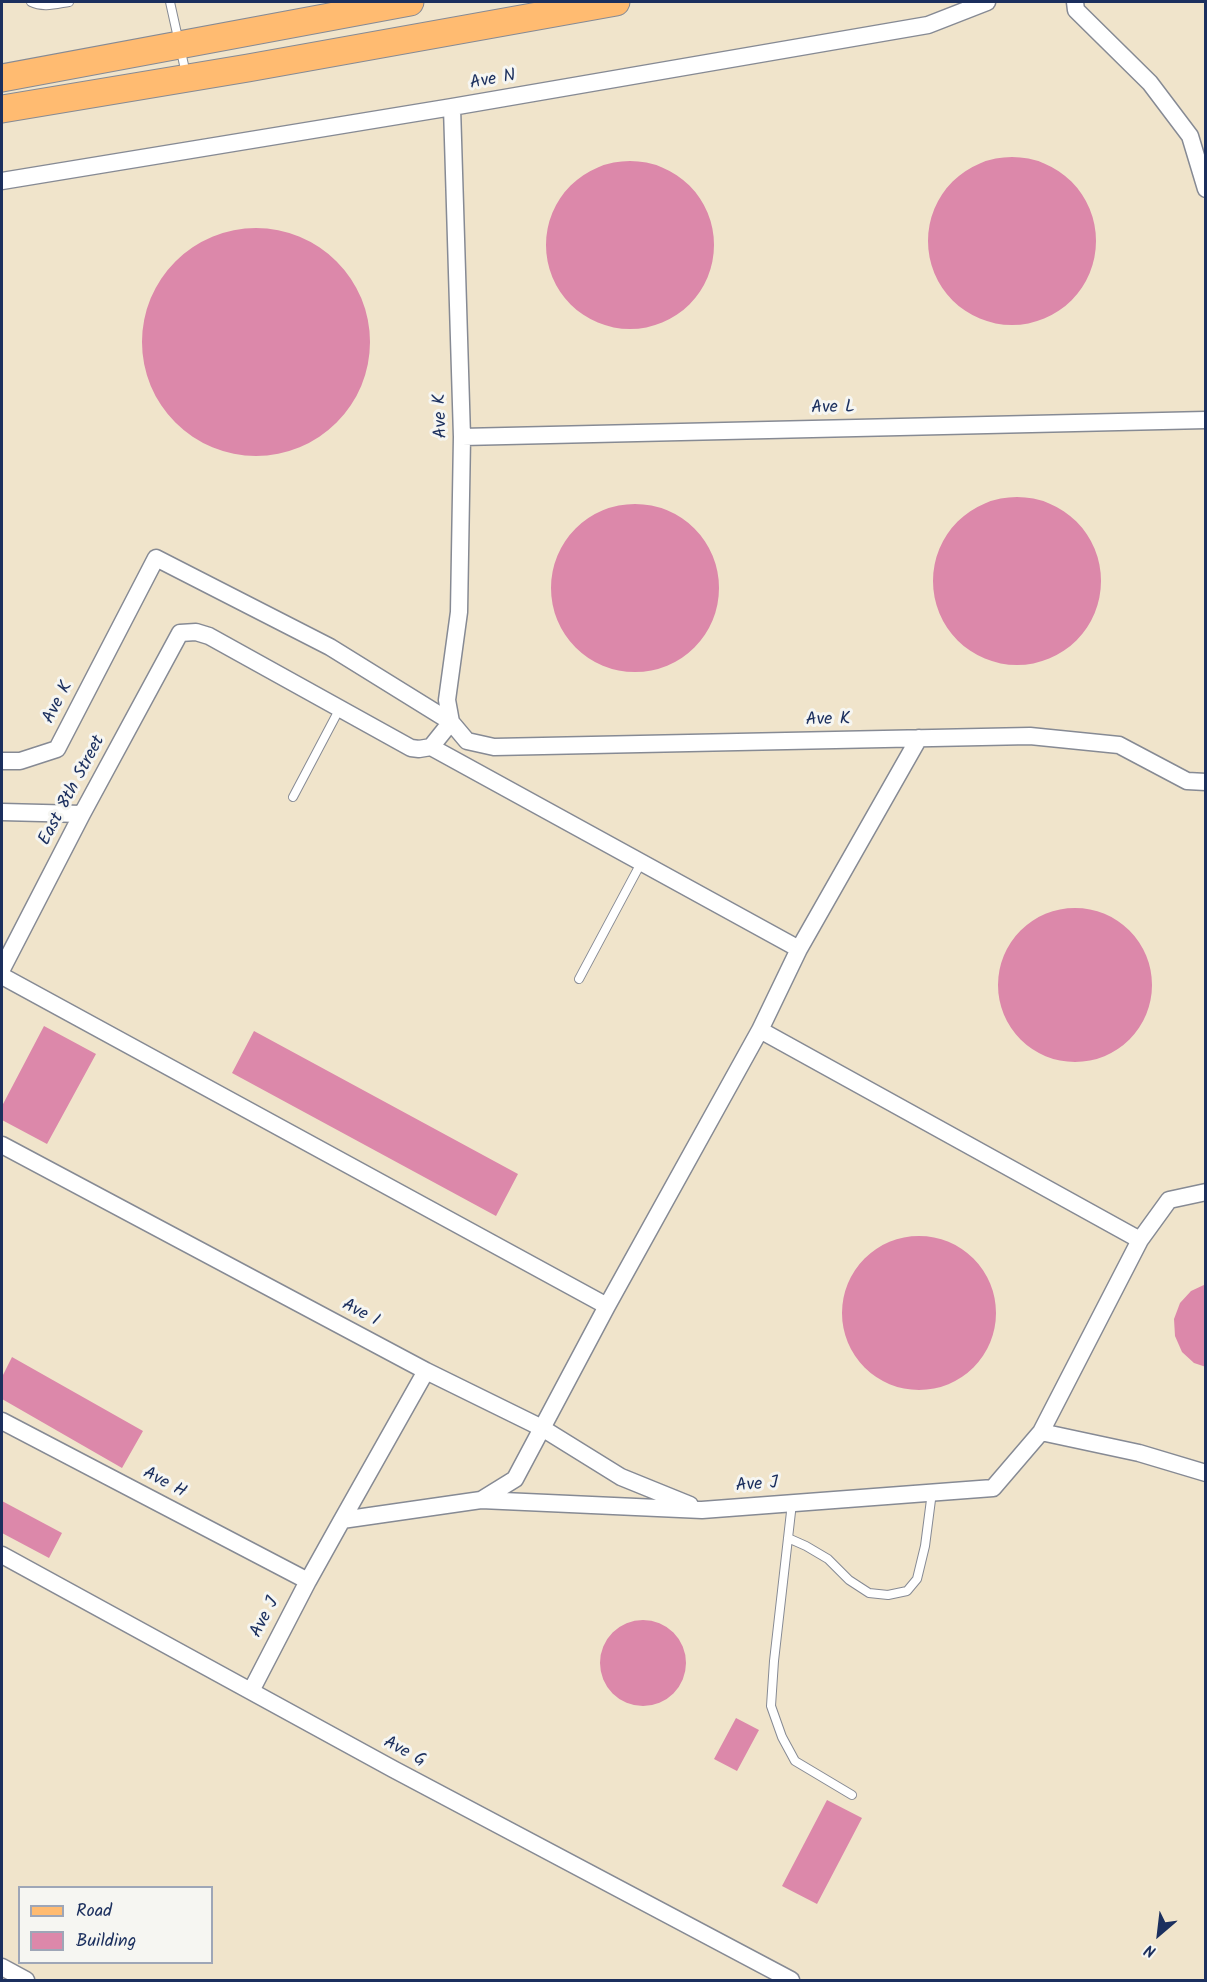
<!DOCTYPE html>
<style>
body{margin:0}
#map{position:relative;width:1207px;height:1982px;overflow:hidden;background:#f0e4cb;font-family:Kalam,sans-serif}
canvas{display:block}
.frame{position:absolute;inset:0;border:3px solid #1b2f5e;pointer-events:none}
.legend{position:absolute;left:18px;top:1886px;width:195px;height:78px;box-sizing:border-box;background:#f6f6f2;border:2px solid #9ea6b7;margin:0;padding:8px 10px;list-style:none;font-size:18px;color:#1b2f5e}
.legend li{display:flex;align-items:center;gap:12px;height:30px}
.legend b{width:30px;border:2px solid #9ea6b7}
.north{position:absolute;left:1129px;top:1904px;width:60px;height:60px;-webkit-text-stroke:4px #f6f6f2;paint-order:stroke;rotate:208deg;font-size:16px;font-weight:700;line-height:24px;text-align:center;color:#1b2f5e}
.north::after{content:'';display:block;margin:auto;width:21px;height:27px;background:#1b2f5e;clip-path:polygon(50% 0,100% 100%,50% 72%,0 100%)}
</style>
<div id="map">
<canvas width="1207" height="1982"></canvas>
<div class="frame"></div>
<ul class="legend">
<li><b style="height:8px;background:#ffbb71"></b>Road</li>
<li><b style="height:16px;background:#dc88aa"></b>Building</li>
</ul>
<div class="north">N</div>
</div>
<script>
const c = document.querySelector('canvas').getContext('2d');
c.lineJoin = 'round';
function paint(path, color) { c.fillStyle = color; c.fill(path, 'evenodd'); }
function strokePath(path, color, width, dash) { c.strokeStyle = color; c.lineWidth = width; c.lineCap = dash ? 'butt' : 'round'; c.setLineDash(dash || []); c.stroke(path); }
function label(font, color, halo, rows, align = 'center') {
  c.font = font + ' Kalam,sans-serif'; c.lineWidth = 6; c.setLineDash([]); c.textBaseline = 'middle'; c.strokeStyle = halo; c.fillStyle = color; for (const [text, x, y, turn = 0] of rows) {
    c.save(); c.translate(x, y); c.rotate((+turn || 0) * Math.PI / 180); c.textAlign = isNaN(turn) ? turn : align; if (halo) c.strokeText(text, 0, 0); c.fillText(text, 0, 0); c.restore();
  }
}
paint(new Path2D(`
 M928 241a84 84 0 1 1 168 0a84 84 0 1 1-168 0Z
 M546 245a84 84 0 1 1 168 0a84 84 0 1 1-168 0Z
 M142 342a114 114 0 1 1 228 0a114 114 0 1 1-228 0Z
 M933 581a84 84 0 1 1 168 0a84 84 0 1 1-168 0Z
 M551 588a84 84 0 1 1 168 0a84 84 0 1 1-168 0Z
 M998 985a77 77 0 1 1 154 0a77 77 0 1 1-154 0Z
 M44,1026L96,1054L47,1144L2,1120V1106Z
 M254,1031L518,1174L496,1216L232,1073Z
 M842 1313a77 77 0 1 1 154 0a77 77 0 1 1-154 0Z
 M1206,1284V1367L1194,1363L1182,1352L1175,1336L1174,1319L1180,1303L1191,1291Z
 M12,1357L143,1431L122,1468L2,1399V1377Z
 M2,1501L62,1533L49,1558L2,1533Z
 M600 1663a43 43 0 1 1 86 0a43 43 0 1 1-86 0Z
 M736,1718L759,1730L737,1771L714,1759Z
 M827,1800L862,1818L817,1904L782,1886Z`), '#dc88aa');
const service = new Path2D(`
 M31,2C43,8 56,4 69,2
 M170,2L186,74
 M293,797L340,708
 M579,979L641,863
 M792,1503L774,1661L771,1706L782,1737L795,1761L852,1795
 M788,1538L806,1546L828,1559L849,1580L869,1593L888,1595L907,1591L917,1579L925,1546L932,1492`);
const minor = new Path2D(`
 M1075,2L1076,10L1150,83L1190,136L1206,189
 M452,107L462,437L459,612L447,700L451,722L467,741L494,747L1030,736L1119,745L1187,781L1206,782
 M2,181L452,107L928,25L987,2
 M462,437L1206,420
 M2,761H20L57,749L156,558L330,647L451,722L431,747L799,949
 M2,812L82,814
 M2,969L82,814L180,633L196,632L209,636L411,748L419,749L431,747
 M2,976L607,1306
 M760,1030L1140,1240
 M2,1145L426,1371L542,1428L621,1477L690,1505
 M2,1421L308,1581
 M1041,1432L1139,1453L1206,1473
 M481,1500L515,1479L607,1306L760,1030L799,949L919,738
 M342,1520L426,1371
 M2,1555L393,1769L791,1980
 M251,1691L308,1581L342,1520L481,1500L702,1510L993,1488L1041,1432L1140,1240L1169,1200L1206,1192
 M2,1967L26,1980`);
const primary = new Path2D(`
 M2,78L410,2
 M2,109L248,68L616,2`);
strokePath(service, '#868a94', 10);
strokePath(minor, '#868a94', 19);
strokePath(primary, '#868a94', 29);
strokePath(service, '#fff', 8);
strokePath(minor, '#fff', 16);
strokePath(primary, '#ffbb71', 27);
label('18px', '#1b2f5e', '#f6f6f2', [
 ["Ave N",493,81,-10],
 ["Ave L",833,409,-1],
 ["Ave K",442,416,-92],
 ["Ave K",59,703,-63],
 ["Ave K",828,721,-1],
 ["East 8th Street",73,791,-62],
 ["Ave I",360,1314,28],
 ["Ave H",164,1484,28],
 ["Ave J",757,1486,-4],
 ["Ave J",266,1618,-63],
 ["Ave G",404,1753,28]
]);
</script>
